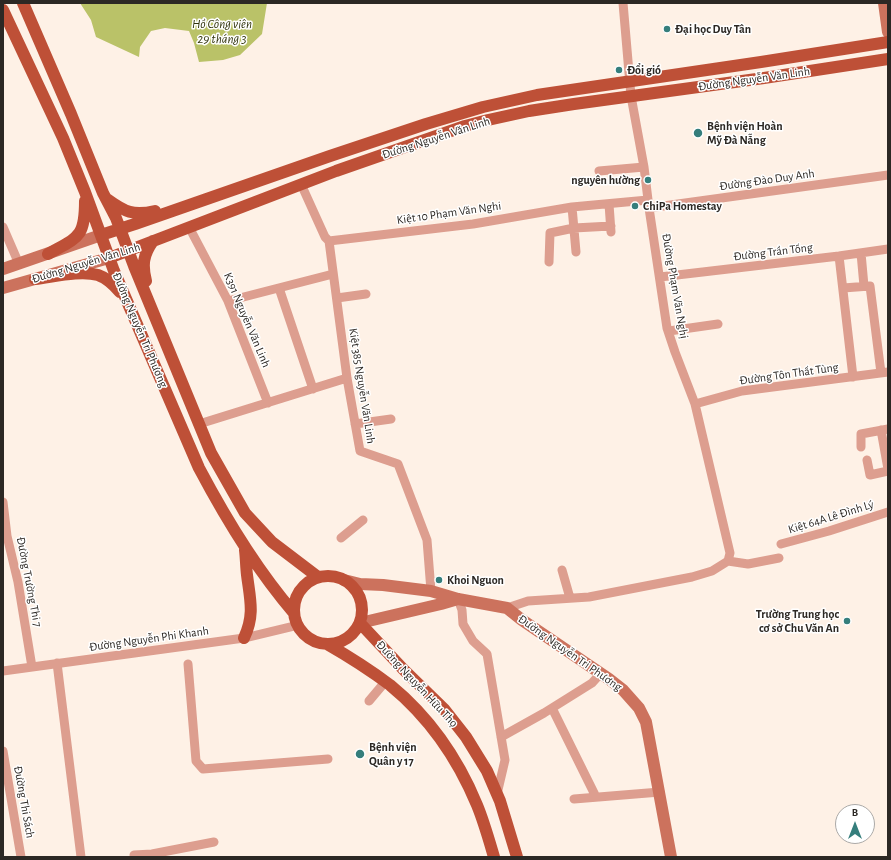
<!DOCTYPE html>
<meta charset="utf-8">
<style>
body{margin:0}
#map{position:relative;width:891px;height:860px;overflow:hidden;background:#fef1e6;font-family:"Alegreya Sans",sans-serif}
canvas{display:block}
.frame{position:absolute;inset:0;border:4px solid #2c2824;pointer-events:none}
.north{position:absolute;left:835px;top:804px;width:40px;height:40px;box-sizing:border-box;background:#fff;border:1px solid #aba9a7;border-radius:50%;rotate:0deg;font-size:11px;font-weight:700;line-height:16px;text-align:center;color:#2c2824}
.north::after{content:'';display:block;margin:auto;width:14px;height:18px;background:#357e7c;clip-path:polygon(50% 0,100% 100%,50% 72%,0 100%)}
</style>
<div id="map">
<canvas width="891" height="860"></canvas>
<div class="frame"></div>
<div class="north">B</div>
</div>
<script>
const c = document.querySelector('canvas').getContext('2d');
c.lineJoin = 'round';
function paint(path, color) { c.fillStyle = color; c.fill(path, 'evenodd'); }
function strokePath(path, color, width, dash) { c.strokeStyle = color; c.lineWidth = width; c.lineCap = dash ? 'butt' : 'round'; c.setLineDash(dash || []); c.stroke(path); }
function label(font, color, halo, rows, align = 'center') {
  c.font = font + ' "Alegreya Sans",sans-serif'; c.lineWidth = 3; c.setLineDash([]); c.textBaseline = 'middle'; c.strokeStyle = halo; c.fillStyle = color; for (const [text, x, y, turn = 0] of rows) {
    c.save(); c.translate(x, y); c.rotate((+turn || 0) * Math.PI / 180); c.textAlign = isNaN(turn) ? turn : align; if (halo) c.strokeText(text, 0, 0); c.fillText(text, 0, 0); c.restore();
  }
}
paint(new Path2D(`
 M80,3H267L262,34L240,55L223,60L199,62L194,43L189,31L165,28L151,31L140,47L139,57L96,37L91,20Z`), '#bac268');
strokePath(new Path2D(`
 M599,171L644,167
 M301,184L325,237L329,241L347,378L360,451L398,464L427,540L431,591
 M609,204L611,232
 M572,207L576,252
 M649,208L888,175
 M3,227L19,264
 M189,227L228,301L268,403
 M329,241L473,224L572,207L648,200
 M861,253L864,286
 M839,256L853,377
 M549,262L550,233L574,228L611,226
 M660,277L839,256L888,249
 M279,288L313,389
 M843,288L870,286L881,373
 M337,298L366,294
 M228,301L333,274
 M669,331L718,324
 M695,404L742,391L888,372
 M199,424L347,378
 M355,424L391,419
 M881,430L888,469
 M861,447V434L888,429
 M867,460L870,475L888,471
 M3,502L7,536L18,582L32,667
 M341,538L363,520
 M781,544L829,531L888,512
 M728,561L748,564L779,558
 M562,570L570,598
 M458,599L462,610L463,624L473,641L487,654L505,760L497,794
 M507,608L528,601L589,597L692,577L712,571L728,561L730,553L695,404L675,352L667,328L649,208L644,167L631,96L623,3
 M57,663L81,857
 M188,664L196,761L203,769L328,759
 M3,671L244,638L298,625
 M369,701L385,682
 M552,708L596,797
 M501,737L544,713L592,683L601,673
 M3,751L21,857
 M574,799L660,792
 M134,855L152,854L214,842`), '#dd9e8f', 9);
strokePath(new Path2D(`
 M884,3L888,32
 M3,269L101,235
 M3,288L109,258
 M344,580L360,584L383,585L431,591L458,599L507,608L522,620L609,679L623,690L639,708L646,722L671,857
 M360,623L441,604L458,599`), '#cc725d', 12);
strokePath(new Path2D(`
 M23,3L71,114L103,193L116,218L134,266L211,453L245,513L272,542L318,577
 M3,10L63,138L85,192L114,271L199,468C226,519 256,569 294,613
 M107,199C125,212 133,216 155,211
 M101,235L135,224L330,156L426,124L483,107L537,95L761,62L888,42
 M48,254C78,237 85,238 85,201
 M109,258L336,171L465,126L488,120L529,111L574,104L764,78L888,59
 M35,279C53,277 80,270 98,275C107,278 114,285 120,292
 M146,281C142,265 143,255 153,241
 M294 610a34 34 0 1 1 68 0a34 34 0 1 1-68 0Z
 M360,623L403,669L444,709L466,737L487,771L500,801L517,857
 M244,638C255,615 250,599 247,575C246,567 246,558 245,550
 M327,644C348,656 370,670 390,685C429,717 458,759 477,805C484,822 489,840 494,857`), '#be5037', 12);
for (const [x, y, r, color] of [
 [667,29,4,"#357e7c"],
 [619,70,4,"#357e7c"],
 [698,133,5,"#357e7c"],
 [648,180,4,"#357e7c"],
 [635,206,4,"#357e7c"],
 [439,580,4,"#357e7c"],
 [847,621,4,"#357e7c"],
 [360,754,5,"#357e7c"]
]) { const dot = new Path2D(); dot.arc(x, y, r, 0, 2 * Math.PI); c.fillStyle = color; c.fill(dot); strokePath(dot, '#fff', 1.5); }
label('bold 12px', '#2c2824', '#fff', [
 ["Đại học Duy Tân",675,29],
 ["Đổi gió",627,70],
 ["Bệnh viện Hoàn",707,126],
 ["Mỹ Đà Nẵng",707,140],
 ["nguyên hường",640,180,"right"],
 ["ChiPa Homestay",643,206],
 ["Khoi Nguon",447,580],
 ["Trường Trung học",839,614,"right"],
 ["cơ sở Chu Văn An",839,628,"right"],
 ["Bệnh viện",369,747],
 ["Quân y 17",369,761]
], 'left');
label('12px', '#2c2824', '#fff', [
 ["Đường Nguyễn Văn Linh",754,79,-8],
 ["Đường Nguyễn Văn Linh",436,138,-18],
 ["Đường Đào Duy Anh",767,180,-8],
 ["Kiệt 10 Phạm Văn Nghi",449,213,-8],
 ["Đường Trần Tống",773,252,-7],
 ["Đường Nguyễn Văn Linh",86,263,-17],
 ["Đường Phạm Văn Nghị",675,286,80],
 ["K391 Nguyễn Văn Linh",247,320,67],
 ["Đường Nguyễn Tri Phương",140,330,67],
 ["Đường Tôn Thất Tùng",789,374,-8],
 ["Kiệt 385 Nguyễn Văn Linh",362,386,81],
 ["Kiệt 64A Lê Đình Lý",831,517,-17],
 ["Đường Trường Thi 7",29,582,79],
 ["Đường Nguyễn Phi Khanh",149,639,-8],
 ["Đường Nguyễn Tri Phương",570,653,35],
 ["Đường Nguyễn Hữu Thọ",417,684,47],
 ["Đường Thi Sách",24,802,80]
]);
label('italic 13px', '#32350e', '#fff', [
 ["Hồ Công viên",222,24],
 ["29 tháng 3",222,39]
]);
</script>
